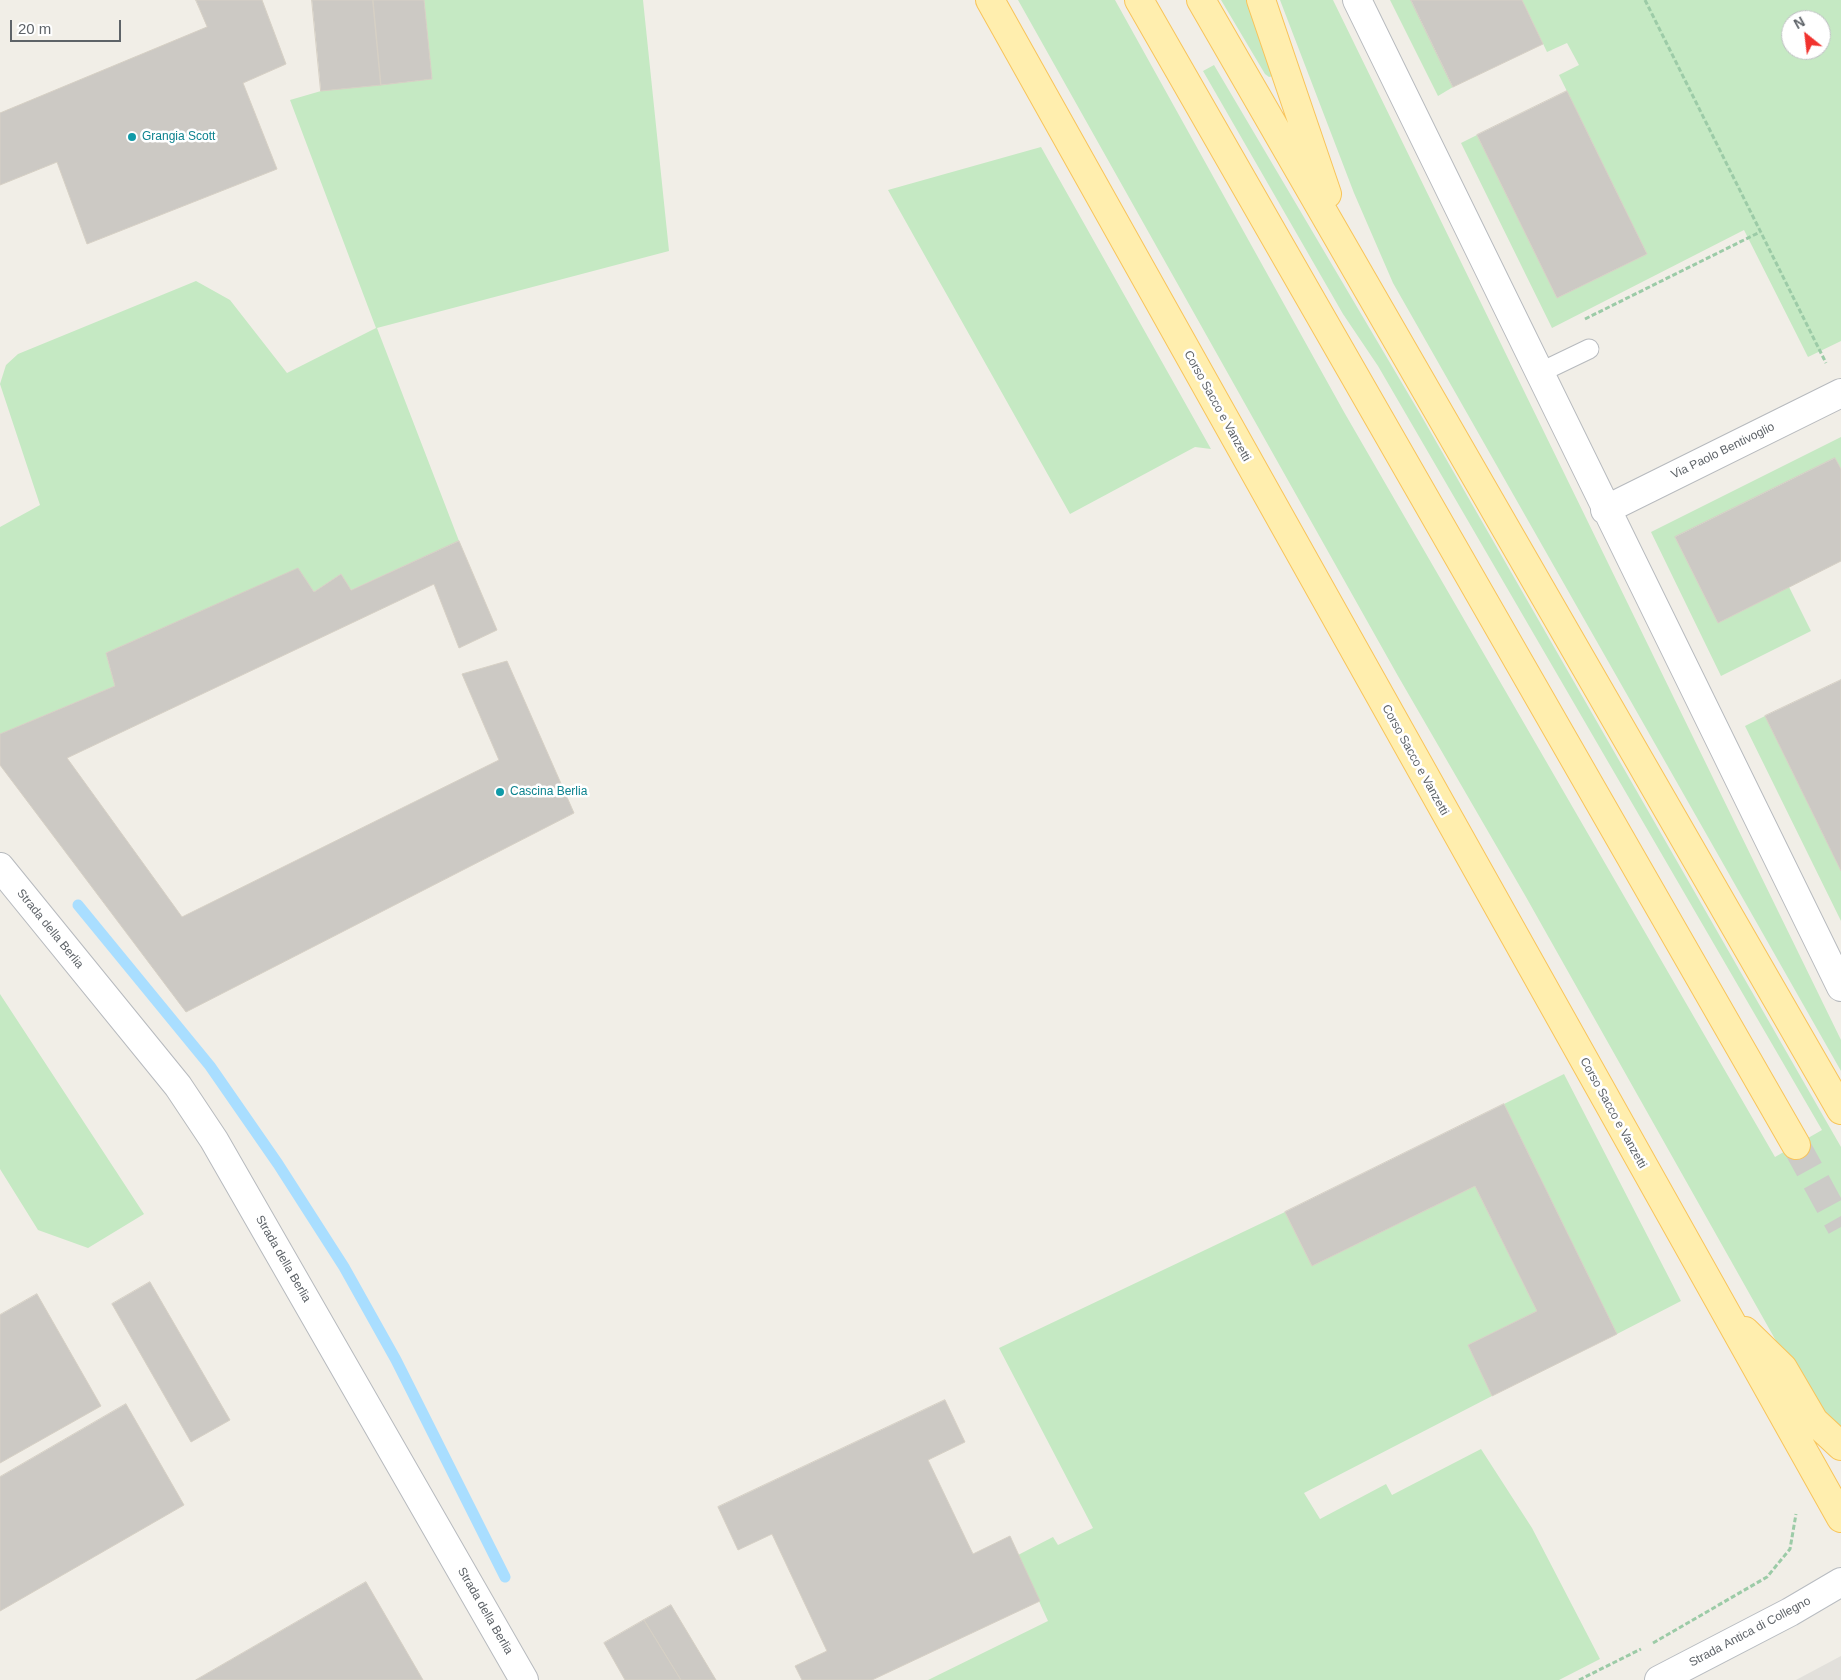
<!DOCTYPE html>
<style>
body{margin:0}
#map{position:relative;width:1841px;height:1680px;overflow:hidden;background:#f1eee7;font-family:Arial,sans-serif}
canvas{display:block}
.north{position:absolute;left:1781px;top:10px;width:50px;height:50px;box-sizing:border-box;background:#fff;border:1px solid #bfc1c3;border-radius:50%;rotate:331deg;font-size:14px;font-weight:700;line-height:20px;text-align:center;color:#5e6368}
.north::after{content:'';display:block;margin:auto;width:18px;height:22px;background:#f1332e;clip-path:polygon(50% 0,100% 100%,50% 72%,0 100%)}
.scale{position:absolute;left:10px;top:20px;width:111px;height:22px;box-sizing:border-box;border:2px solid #5e6368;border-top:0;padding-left:6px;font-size:15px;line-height:18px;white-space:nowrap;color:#5e6368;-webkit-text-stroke:4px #fff;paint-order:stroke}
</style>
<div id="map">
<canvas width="1841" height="1680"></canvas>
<div class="north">N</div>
<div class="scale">20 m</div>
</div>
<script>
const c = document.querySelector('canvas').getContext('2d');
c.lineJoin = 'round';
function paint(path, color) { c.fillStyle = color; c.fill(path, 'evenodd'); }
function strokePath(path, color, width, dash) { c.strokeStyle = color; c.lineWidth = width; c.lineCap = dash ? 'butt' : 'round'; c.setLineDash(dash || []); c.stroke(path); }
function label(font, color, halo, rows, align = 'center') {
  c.font = font + ' Arial,sans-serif'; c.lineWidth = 5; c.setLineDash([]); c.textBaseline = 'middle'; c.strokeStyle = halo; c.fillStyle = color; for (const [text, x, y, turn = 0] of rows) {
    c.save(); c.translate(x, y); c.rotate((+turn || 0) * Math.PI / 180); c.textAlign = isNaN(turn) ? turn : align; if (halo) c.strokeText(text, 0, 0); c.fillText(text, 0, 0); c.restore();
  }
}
paint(new Path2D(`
 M1841,1656V1680H1796Z`), '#e2e0db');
paint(new Path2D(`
 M424,0H643L669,251L377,328L459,541L351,590L341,574L314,592L298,569L106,653L115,686L0,734V527L40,505L0,384L6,365L18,354L196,281L230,300L287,373L376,328L290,100L321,91L432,79Z
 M1018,0H1115L1344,412L1775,1157L1822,1130L1378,366L1343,314L1203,71L1214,65L1422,417L1841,1147V1430L1820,1413L1793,1371L1526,897L1398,676Z
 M1221,0H1246L1274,76L1269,77L1265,74Z
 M1280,0H1333L1841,1040V1071L1393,283L1354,193Z
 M1390,0H1411L1453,87L1438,96Z
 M1522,0H1841V341L1808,357L1744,230L1552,328L1461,143L1477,135L1557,298L1647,254L1559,75L1579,65L1567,43L1547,52ZM1791,20H1821V50H1791Z
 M1041,147L1211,449L1195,447L1070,514L888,190Z
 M1841,437V469L1835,458L1675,537L1718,623L1789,587L1811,631L1721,676L1651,532Z
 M1765,716L1841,871V921L1745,726Z
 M0,994L144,1214L88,1248L38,1230L0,1169Z
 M1564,1074L1681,1301L1617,1334L1504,1104Z
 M1475,1186L1537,1311L1468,1345L1492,1396L1304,1493L1320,1519L1386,1484L1392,1495L1481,1449L1532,1528L1600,1659L1559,1680H928L1048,1621L1018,1555L1053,1537L1058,1545L1093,1528L999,1348L1285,1212L1312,1266Z`), '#c5e9c3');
strokePath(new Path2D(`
 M78,905L210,1066L278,1164L344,1267L396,1360L505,1577`), '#a9deff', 11);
const building = new Path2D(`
 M196,0H262L286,64L243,83L277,169L87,244L57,162L0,185V113L207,27Z
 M312,0H373L381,85L321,91Z
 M373,0H424L432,79L381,85Z
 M1411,0H1522L1543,44L1453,87Z
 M1567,91L1647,254L1557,298L1477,135Z
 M1835,458L1841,469V561L1718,623L1675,537Z
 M459,541L497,630L459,648L434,584L67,758L182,917L499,760L462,674L507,661L574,813L186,1012L0,765V734L115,686L106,653L298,568L314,592L341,574L351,590Z
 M1841,680V871L1765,716Z
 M1504,1104L1617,1334L1492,1396L1468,1345L1537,1311L1475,1186L1312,1266L1285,1212Z
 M150,1282L230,1420L191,1442L112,1304Z
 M37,1294L101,1406L0,1463V1315Z
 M945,1400L965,1442L928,1460L973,1554L1010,1536L1040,1601L872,1680H802L795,1666L827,1651L772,1534L738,1550L718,1507Z
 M126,1404L184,1505L0,1611V1477Z
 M366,1582L423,1680H196Z
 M671,1605L716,1680H681L644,1620Z
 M644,1620L681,1680H625L604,1643Z`);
paint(building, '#ccc9c4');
strokePath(building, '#d6d0c5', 1);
strokePath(new Path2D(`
 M1796,1145L1841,1227`), '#cccbc7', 28, [28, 14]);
const service = new Path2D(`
 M1539,373L1589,349`);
const minor = new Path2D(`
 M1357,0L1841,987
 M1605,510L1841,393
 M0,867L178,1086L214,1140L524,1680`);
const secondary = new Path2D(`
 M1659,1680L1790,1612L1841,1582`);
const primary = new Path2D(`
 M990,0L1841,1518
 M1139,0L1796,1145
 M1201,0L1841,1110
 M1261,0L1327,194
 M1745,1331L1783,1368L1814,1421L1841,1446`);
strokePath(service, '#b7babe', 21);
strokePath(minor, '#b7babe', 30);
strokePath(secondary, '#b8bcc1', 30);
strokePath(primary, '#f8c45a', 30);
strokePath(new Path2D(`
 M1645,0L1826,363
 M1585,319L1760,232
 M1653,1643L1767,1577L1790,1549L1796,1514
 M1579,1680L1641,1649`), '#9ccba7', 3, [5, 2.5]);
strokePath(service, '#fff', 19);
strokePath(minor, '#fff', 28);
strokePath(secondary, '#fff', 28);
strokePath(primary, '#ffeeae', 28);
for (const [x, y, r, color] of [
 [132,137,5,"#0f9aa8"],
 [500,792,5,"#0f9aa8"]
]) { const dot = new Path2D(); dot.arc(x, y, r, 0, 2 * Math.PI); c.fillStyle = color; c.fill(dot); strokePath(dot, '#fff', 2); }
label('12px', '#0d838f', '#fff', [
 ["Grangia Scott",142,137],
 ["Cascina Berlia",510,792]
], 'left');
label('12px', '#5e6368', '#fff', [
 ["Corso Sacco e Vanzetti",1217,406,61],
 ["Via Paolo Bentivoglio",1723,451,-26],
 ["Corso Sacco e Vanzetti",1415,760,61],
 ["Strada della Berlia",50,929,51],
 ["Corso Sacco e Vanzetti",1613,1113,61],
 ["Strada della Berlia",283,1259,60],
 ["Strada della Berlia",485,1611,60],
 ["Strada Antica di Collegno",1750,1632,-28]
]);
</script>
